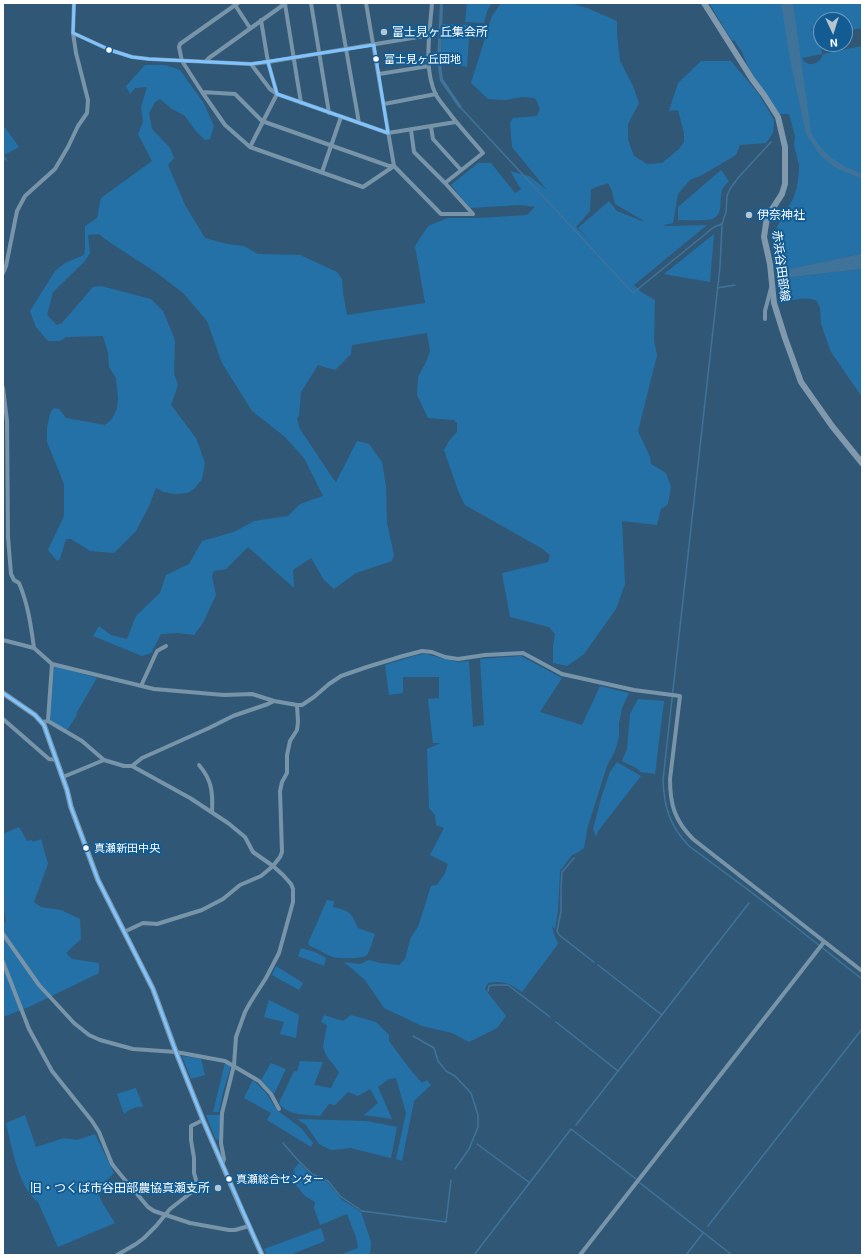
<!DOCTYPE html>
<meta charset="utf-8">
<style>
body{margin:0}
#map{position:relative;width:865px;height:1258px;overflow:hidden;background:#305876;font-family:"Exo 2",sans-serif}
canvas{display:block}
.frame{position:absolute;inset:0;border:4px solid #fff;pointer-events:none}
.north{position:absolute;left:813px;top:12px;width:40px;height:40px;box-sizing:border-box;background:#135c93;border:1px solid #719dbe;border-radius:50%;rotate:176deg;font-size:11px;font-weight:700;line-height:16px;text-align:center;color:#fff}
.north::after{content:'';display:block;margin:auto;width:14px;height:18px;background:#b7c5cf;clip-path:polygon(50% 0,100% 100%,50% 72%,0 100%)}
</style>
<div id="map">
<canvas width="865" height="1258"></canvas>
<div class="frame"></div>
<div class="north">N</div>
</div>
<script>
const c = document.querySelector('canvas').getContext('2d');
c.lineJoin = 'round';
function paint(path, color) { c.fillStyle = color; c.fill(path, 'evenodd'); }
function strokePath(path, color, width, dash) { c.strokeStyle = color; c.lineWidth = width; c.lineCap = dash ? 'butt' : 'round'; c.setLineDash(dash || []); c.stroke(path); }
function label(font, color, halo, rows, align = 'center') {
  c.font = font + ' "Exo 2","Noto Sans JP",sans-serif'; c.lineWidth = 4; c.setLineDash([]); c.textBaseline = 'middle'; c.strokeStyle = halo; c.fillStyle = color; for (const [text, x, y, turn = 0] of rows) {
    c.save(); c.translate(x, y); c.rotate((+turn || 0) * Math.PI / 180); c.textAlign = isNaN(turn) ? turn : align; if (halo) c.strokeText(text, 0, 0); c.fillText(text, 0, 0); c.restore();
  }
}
paint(new Path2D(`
 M467,3H492L487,11L484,23L465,22Z
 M501,3H570L587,8L617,21V34L620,61L633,86L639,103L628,124V140L634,156L647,164L662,163L679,149L684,142V133L678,110L669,111L678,83L701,61H731L758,93L774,120L773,133L766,143L740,145L736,155L702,175L690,180L678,194L673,223L664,225L666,226L707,225L634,285L641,292L655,300L654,340L657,355L638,431L650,457L651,464L666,473L671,487L668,504L661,509L657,525L622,521L625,584L616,609L584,654L567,666L553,663V646L555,634L549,627L510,617C508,602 504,588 502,573L548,562L550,555L541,548L465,505L459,493L444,450L449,441L457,432V423L454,420L428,418L417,395L418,377L426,362L430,351L427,333L352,345L351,354L335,370L318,365L301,392L299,415L297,419L300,429L332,477L336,482L357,441L369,444L382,462L386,486L387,523L394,555L392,561L356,573L334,589L324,580L311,558L293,570L294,588L248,547L226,569L214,571L212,576L216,595L203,623L194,635L178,633L161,634L151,653L142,656L93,636L99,626L111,635L127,639L136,616L160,593L166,575L189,564L202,541L234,532L254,521L288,516L300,504L323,496L304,458L284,436L252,411L222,363L207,321L183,293L157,273L109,242L99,234L88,235L90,253L84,262L53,292L47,315L57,325L62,323L93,287L101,286L151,299L163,311L175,340L174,373L178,385L171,405L196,438L205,463L202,479L194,489L187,493L175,494L164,492L156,488L149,506L136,531L114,553L90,551L71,539H66L60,559L57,561L48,550L64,516V484L47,442V427L51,411L54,408L59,409L66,418L105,425L112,419L117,409L118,397L116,378L109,367L108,353L103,336L66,337L60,341H48L36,327L30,311L55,271L65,263L84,255L85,249V226L97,218L101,198L152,161L138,134L143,122L141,107L147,87L135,88L130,94L126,86L145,65H165L180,70L203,102L214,126L210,139L205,140L196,131L184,115L172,109L160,99L155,102L149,113L152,129L170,148L174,158L168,165L185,205L205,238L227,244L244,246L258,254L300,255L337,272L342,279L343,293L347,315L425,303L415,246L428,226L448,218H477L527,215L535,207L520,205L470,208L451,185L478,163H491L515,193L521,189L510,171L529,176L547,190L512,147L510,123L513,118L537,116L540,108L535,98L522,97L505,100L488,99L471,83L492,16ZM608,183L612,191L615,204L644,221H642L617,211L609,201L578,228L593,244L576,227L590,211L591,189Z
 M709,3H862V28L845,31V20H821V35L810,28L820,39L822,54L802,58C808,69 820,64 823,54L862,46V248L860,254L791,269L790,272L786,274L782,264H781V250L777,227L793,199L797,187L799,171V165L794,145L795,136L789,114H779L749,69L742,52L734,40L732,41Z
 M443,24L470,25L467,67L441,62Z
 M3,125L19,147L4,155L8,161L3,160Z
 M721,170L729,181C727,183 724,186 723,188C718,198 725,214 712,219C706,221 685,220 678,220V207Z
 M714,234L710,282L664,274Z
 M862,269V397L831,352L821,324L820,308L817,301C808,296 794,300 785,302L781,281L784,280V278Z
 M426,654L458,662L469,661L473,727L484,725L480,659L521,656L562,678L540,712L582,725L600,686L629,693L622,708L619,723V737L615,751L607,766L588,826L584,848L579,852L572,855L560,871L558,911L555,929L552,926L554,934L558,944L522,992C509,983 504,980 488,983L485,989L506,1016L497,1028L469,1042L452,1033L422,1026L384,1008L365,980L344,962L360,964L369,960L380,963L399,965L405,959L411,937L418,927L431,886L437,885L445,873L448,864L430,855L444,828L436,825L435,815L429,808L427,749L441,743H433L428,699L439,698V677H403V693L389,695L385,665L417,655Z
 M56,666L97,678L76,714L77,715L67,730L51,721L50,717L54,667Z
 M638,699L664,701L655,774L641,772L636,768L622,761L627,749L630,714Z
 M617,762L641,776L598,831L596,837L593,829L602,795L610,772Z
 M19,827L27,841L31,840L33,842L41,839L48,864L34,902L41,907L61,910L80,919L81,939L66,953L72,959L99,963V973L29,1007L3,1017V924L6,921L3,903V834Z
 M327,900L334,901L333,907C350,911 351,912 358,928L375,934C373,939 370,951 367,955C363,959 338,959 333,957C325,954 318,949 310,946L308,943Z
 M301,948L315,952L326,958L324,966L298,956Z
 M276,966L303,983L299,990L272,975Z
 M269,1000L299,1015L296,1038L280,1034L284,1022L264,1017Z
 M324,1015L343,1021L351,1015L376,1022L389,1035V1041L409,1068L422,1083L427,1080L431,1085L414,1101L402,1161L396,1159L406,1113L396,1078L389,1079L378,1087L392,1119L364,1115L378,1103L370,1089L358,1096L348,1092L335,1105L329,1104L320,1116C306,1114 287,1116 279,1103L294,1071L297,1072L300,1061L323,1062L314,1085L331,1088L339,1072L326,1055L323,1047L327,1025L321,1022Z
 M182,1056L201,1059L205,1075L191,1079Z
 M225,1063L231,1066L223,1092L219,1112H213Z
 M271,1063L286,1069L274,1094L261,1080Z
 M253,1080L266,1093L277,1110L301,1128L313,1143L311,1147L267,1120L271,1113L244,1098Z
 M136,1088L143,1107C135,1106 130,1109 124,1114L117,1094Z
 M25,1115L36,1147L64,1138L77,1140L95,1134L114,1173L97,1190L103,1204L115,1223L58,1247L38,1202C18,1187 12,1147 6,1123Z
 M206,1115H220L219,1139L216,1140Z
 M297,1119L367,1121L397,1127L391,1158L351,1148L331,1150L319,1144L306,1125Z
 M299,1163L312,1176L327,1182L341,1199L361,1212L371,1242L370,1255H339L358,1248L356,1237L347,1214L320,1225L314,1208L315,1202L305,1196L291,1179L295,1174L294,1169Z
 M321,1228L325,1241L290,1255H267L264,1249Z`), '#2471a8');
paint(new Path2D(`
 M440,3H443L441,64L443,79L462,107L459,108L440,81L437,60Z
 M781,3H793L811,132C821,154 841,166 862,174V179L834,167L820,155L806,134L790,59Z
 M862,248V269L784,278L783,275L790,272V269L860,254Z`), '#40739a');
strokePath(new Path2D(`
 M460,107L633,293L714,227L722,224
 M771,142L738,178L730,189L727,196L726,212L722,224L720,267L663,780C664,808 670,826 689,846L755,895L862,979
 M717,288L735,285
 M574,858L562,872L561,889V911L557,931L559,935L594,962
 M598,965L662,1015
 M488,991L489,986L493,985H508L550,1017
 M556,1022L618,1071
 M413,1036L434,1048L438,1061L446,1071L455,1076L471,1093L478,1115V1127L469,1149L455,1169
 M576,1125L749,903
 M283,1143L296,1158L312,1174L328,1181L340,1196L362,1211L446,1222L451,1180
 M477,1144L530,1183
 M640,1183L732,1255
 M708,1226L862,1029
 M474,1255L571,1129L636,1179
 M686,1255L703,1233`), '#40739a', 1.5);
strokePath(new Path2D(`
 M238,3L180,44L179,47L182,61L202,92L225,125L250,147L363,187L394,166
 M311,3L329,113
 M338,3L359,123
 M366,3L394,166L441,214H473
 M432,3C430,31 423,69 436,95C439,100 443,105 447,110C458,125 471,139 483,153L445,183L473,214
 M285,4L301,103
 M235,5L250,28
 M261,20L268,62L277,94L388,133L456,122
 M73,33L110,50L132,57L149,59L251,64L268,62L430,35
 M206,61L209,58L286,3
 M379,74L429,66
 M202,92L235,94L262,121L389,166H394
 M384,104L436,94
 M431,127L433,139L461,170
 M411,130L414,152L445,183
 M250,147L277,94L270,89L251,64
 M322,172L341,117
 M3,273L6,266L17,211L25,196L55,169L68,147L78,126L87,113L88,100L76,53L73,33L74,3
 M765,319V311L771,288
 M3,388L7,421L8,537L11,574L14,580L19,583C28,604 31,626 34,648
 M3,640L34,648L52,664L154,689L224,695L252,694L274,701L297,705H302L314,697L329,684L341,676L367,667L403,656L422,651L432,652L445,657L458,659L485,655L523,653L562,674L634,690L680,696L670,779C670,805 675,821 693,839L862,971
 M141,686L157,651L166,646
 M3,719L49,759L57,760
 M48,721L82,741L104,760L124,766H132L190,798L228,823L245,837L253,852L273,866L283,875L291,884L293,889V902L279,953L266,978L250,1003L245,1012L236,1037L234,1065L222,1113L221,1143L224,1159L222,1165
 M43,722L48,721L52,664
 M199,765C212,780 213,793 212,812
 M132,766L142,758L209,728L233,716L268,704L274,701
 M63,777L104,760
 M124,932L143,923L157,924L202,910L223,899L240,885L261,876L273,866L280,857L282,852L280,791L282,782L287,773V755L290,741L297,730L298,722L297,705
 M3,934L39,985L74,1023L89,1035L100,1040L133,1049L176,1052L225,1061L259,1081L271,1094L279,1109
 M3,962L29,1029L52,1071L92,1121L99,1132L112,1164L120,1174L148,1207L154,1211L190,1223L229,1230H235L249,1226
 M117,1255L136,1244L144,1238L156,1226L170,1209L197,1188V1183L194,1173V1158L191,1140V1126L203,1120
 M580,1255L824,942`), '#7894a9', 4);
strokePath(new Path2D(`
 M3,693L35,715L44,725L67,790L71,807L98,880L153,989L176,1052L203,1120L241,1208L262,1255`), '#7894a9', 5.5);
strokePath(new Path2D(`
 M704,3L752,79L764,95L778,117L785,147V184L782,194L767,217L764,237L770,264L774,303L785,338L801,382L832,426L862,463`), '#8099ad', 6);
strokePath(new Path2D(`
 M73,33L110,50L132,57L149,59L251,64L374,45
 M73,33L74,3
 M374,45L388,133
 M268,62L277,94L388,133
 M3,693L35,715L44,725L67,790L71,807L98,880L153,989L176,1052L203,1120L262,1255`), '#80c4ff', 3);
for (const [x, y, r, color] of [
 [384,32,4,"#b7c5cf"],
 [109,50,3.5,"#fff"],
 [376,59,3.5,"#fff"],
 [749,215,4,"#b7c5cf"],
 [86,848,3.5,"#fff"],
 [229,1179,3.5,"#fff"],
 [218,1188,4,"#b7c5cf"]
]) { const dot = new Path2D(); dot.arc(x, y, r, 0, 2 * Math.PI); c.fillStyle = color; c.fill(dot); strokePath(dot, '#135c93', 1.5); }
label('11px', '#fff', '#135c93', [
 ["富士見ヶ丘団地",384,59],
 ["真瀬新田中央",94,848],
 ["真瀬総合センター",236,1179]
], 'left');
label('12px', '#fff', '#135c93', [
 ["富士見ヶ丘集会所",392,32],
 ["伊奈神社",757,215],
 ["旧・つくば市谷田部農協真瀬支所",210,1188,"right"]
], 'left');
label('12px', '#fff', '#135c93', [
 ["赤浜谷田部線",781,266,83]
]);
</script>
